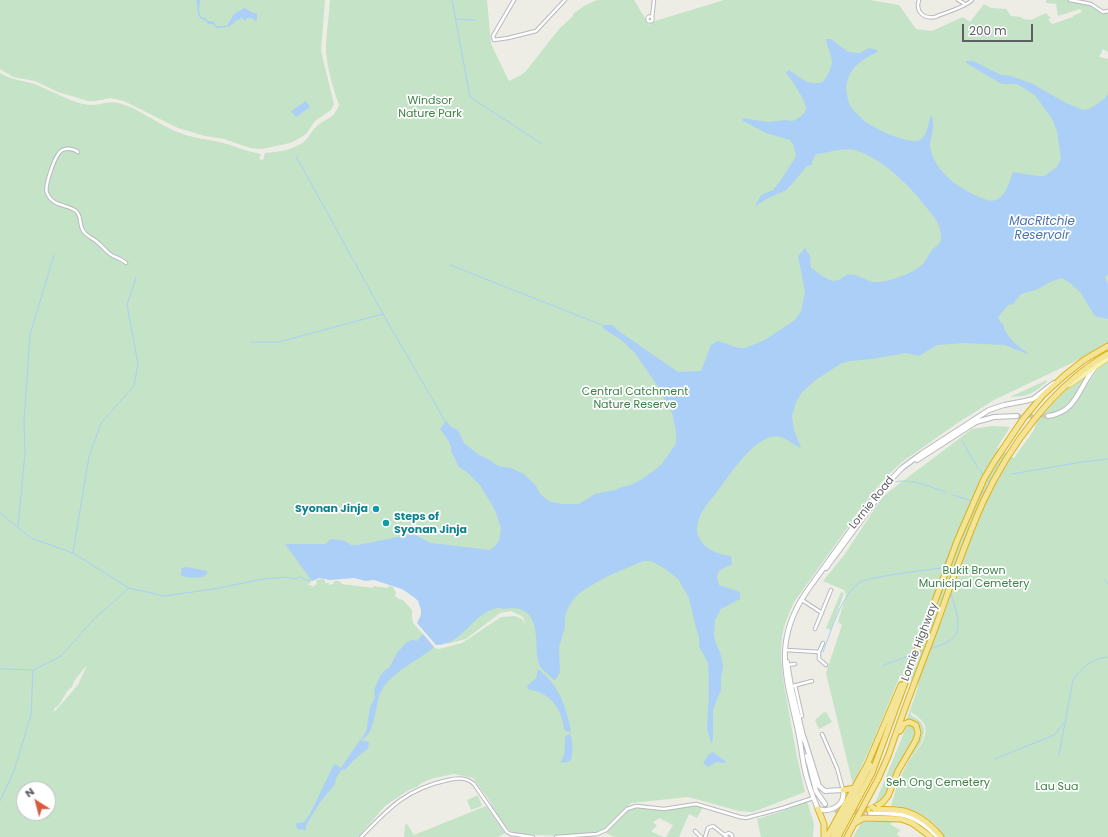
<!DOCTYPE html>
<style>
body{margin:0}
#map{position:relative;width:1108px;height:837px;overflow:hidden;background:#eeede5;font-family:Poppins,sans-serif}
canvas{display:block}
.north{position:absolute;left:16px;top:781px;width:40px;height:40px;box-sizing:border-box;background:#fff;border:1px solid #bebfc1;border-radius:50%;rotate:324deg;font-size:11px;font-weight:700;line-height:16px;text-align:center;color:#5d5f64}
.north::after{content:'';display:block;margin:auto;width:14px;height:18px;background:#d95a40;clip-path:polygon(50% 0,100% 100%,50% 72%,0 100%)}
.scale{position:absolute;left:962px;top:24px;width:71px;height:18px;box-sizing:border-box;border:2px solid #5d5f64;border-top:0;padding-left:5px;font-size:12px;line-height:14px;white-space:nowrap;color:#5d5f64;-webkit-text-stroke:3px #fff;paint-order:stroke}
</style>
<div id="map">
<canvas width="1108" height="837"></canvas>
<div class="north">N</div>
<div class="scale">200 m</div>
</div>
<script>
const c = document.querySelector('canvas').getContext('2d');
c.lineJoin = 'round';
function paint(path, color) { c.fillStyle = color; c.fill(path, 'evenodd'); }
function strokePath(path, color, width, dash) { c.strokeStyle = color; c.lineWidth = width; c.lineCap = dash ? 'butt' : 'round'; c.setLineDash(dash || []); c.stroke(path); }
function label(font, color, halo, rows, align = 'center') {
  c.font = font + ' Poppins,sans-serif'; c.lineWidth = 3.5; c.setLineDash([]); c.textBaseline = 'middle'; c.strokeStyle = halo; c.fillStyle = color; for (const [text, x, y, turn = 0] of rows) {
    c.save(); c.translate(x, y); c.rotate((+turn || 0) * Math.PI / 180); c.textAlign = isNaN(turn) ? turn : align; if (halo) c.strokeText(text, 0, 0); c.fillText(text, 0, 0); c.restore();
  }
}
paint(new Path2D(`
 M0,0H325L321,51L334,104L331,110L315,121L306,134L296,140L290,143L262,149L250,148L224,139L205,136L178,128L124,101L111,98L95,101H88L58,92L35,81L13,77L0,69Z
 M330,0H487L491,44L509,81L521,75L526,71L559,29L573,16V14L584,6L597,0H634L649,25L652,22L724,0H870L899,5L916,29L932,31L963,17L970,22L984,4L991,8L1006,9L1011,16L1021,17L1023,19L1031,20L1046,13L1051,18L1048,19L1052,24L1073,17V16L1082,12L1080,9L1058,16L1056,4L1046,3V0H1070L1091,4L1100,11H1108V52L1103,49L1099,57L1108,59V343L1076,361L994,400L956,424L902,462L888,475L871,495L794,602C789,613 784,624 782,637C779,660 784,684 788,707C793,736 798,764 805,792L753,812L739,811L688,797L631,803L601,833L562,836L515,834L501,824L489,800L473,778L454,774L430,779L418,785L419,786L407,791L385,806L358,837H0V73C12,81 25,80 37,85C54,92 70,102 88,105C99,106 108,100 118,103C139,108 156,123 175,131C190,138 207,139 223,143C236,146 247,152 261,154L259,159L263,160L265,153C278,152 295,150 306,140C310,136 312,130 317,126C329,116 332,121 339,105C333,88 327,68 326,50C326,34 329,17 330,0ZM371,576L413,593L425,608L447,644L466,639L500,613L511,611L523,617L526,624L522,619L515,616L501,617L462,643L439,649L435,648L414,624L412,619V610L403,600L399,599L395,596L396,593L393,587L389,586L387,588L373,586V588L342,584L339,581H335L333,584L329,585V583H325V580L322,579L316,580L317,584L312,587L311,585H308L312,581L310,578ZM87,665L78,685L54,712V709L59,705L68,690L72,687L74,681ZM24,789H48V813H24Z
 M1108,360V837H944C934,818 912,806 891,806C894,796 896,786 901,776C903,772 905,767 908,762C915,752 928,741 925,726C923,719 915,716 910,711L912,716C916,718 920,720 922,724C929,736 915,755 906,761L917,745L916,744L920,732L918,724L906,721L917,690L918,683L900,676L873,741L853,785L826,673L842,625L838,622L846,595L844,590L823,581L845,554L883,496L972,429L992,426L1010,427L997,448L1014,458L1034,430L1037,421L1045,412L1065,391L1076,381L1087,375C1076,392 1069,410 1048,414V417L1075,402L1101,365Z
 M1047,380V382C1032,394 1030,396 1010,397Z
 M841,592L844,593L831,630L826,628Z
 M826,712L832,722L819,729L815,720L823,713Z
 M910,725L914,726L916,731L912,741L913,742C904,760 889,796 874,806L906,728Z
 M478,795L482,806L471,810L467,800Z
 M807,801L814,824L813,837H761L757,819L783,811Z
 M695,805L703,807L697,818L689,814L679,837H666L673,825L665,821L670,816L664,821L660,818L653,822L657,826L651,831L663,837H614L606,833L622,814L628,809L636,807L664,811Z
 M486,806L505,833L498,837H404L405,825L407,824L414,835Z
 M893,821L890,824L900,830L897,834L900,837H853L861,823L865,822Z`), '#c4e3c7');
paint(new Path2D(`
 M196,0H200L199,12L201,17L205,18L208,21L214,22L216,26H227L234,14L244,8C249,9 251,14 257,13V19L255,21L252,18H247L245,21L241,17L240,18L241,20H237C230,28 226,27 216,28L213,24H208L206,21L200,18C196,11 199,5 196,0Z
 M826,39H831L848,52L860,53L869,48L877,50L878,52C859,60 843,73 847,95C848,99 848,103 851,107C855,112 861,118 866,122C875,129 909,145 920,140C928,135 928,123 931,115C936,125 931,135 930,145C930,149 932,153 933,157C942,178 966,193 987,200C990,201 992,201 996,200C1006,196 1010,181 1013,172L1038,176H1044L1057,167L1061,159L1057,131L1052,119L1035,95L1017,84H1002L966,63V61H973L1001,75L1011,76L1033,84L1064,102L1083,110L1089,109L1094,106L1104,99L1108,94V274L1105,277L1108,285V319L1095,316L1081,293L1070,283L1062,278L1050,282L1038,289L1021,294L1013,304L1008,305L998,317L1000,322L1003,324C1005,335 1017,347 1027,352V354L1005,345L964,343L937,345L919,356L906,353L871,359L851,361L842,363L817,379L802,392L796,402L792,416L794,430L801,448C793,445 786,437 777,436C756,435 730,474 719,489C713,498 705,505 700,516C689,540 710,554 731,556L732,565L727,566L718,572L717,578L719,585L740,592V599L721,609L715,620L714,635L716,644L720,652L723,666L721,678V690L713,709V738L711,744L707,728L709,690L708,663L699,646V637L696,628L689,598L678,579L664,568L651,561H644L638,563L606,577L587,588L578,594L572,601L568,608L565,616V627L559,647L560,672L556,679L554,680C549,675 539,668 538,661C534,641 542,609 512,608C509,608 506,609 503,609C499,608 501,607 497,608C472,613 463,645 436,645L417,623L421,615V610L418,601L415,598L402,589L374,580L366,581L354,578L330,580L319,578L312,581L285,544H325L331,539L345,541L351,545H358L413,534L431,543L490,550L495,546L499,541L501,528L495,510L480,485L467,472L459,467L451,451V447L448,440L440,429L446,421L451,427L458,430L464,443L479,455L490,460L498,466L511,468L524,474L536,486L541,495L549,501L562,504H579L595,494L615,490L622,487L631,485L644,478L661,465L676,444V431L672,413L659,388L635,353L620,339L604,329L602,325H612L620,332L678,372L701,371L711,345L718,341L739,348H745L765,340L795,320L801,311L805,292L798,256L805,248L810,256L811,268C816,271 828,281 834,281C842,281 845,272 854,275C860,276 867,281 874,282C887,283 915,273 924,263C927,259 929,253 932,250C937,245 942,244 941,236C940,222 934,217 926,207C909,185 883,159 855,150C842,147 829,153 816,154L812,162V165L807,166L792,184L785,191L768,198L755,206L761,195L773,190L783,177L795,158L796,155L793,144L790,140L766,133L743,121L742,118L768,122L786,120L792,121C798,119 804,115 806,109C807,102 791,79 786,73L787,71L789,70C798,77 812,88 824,81C838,58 830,60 826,39Z
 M306,101L310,107L296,117L291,111Z
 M187,567L207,571V574L203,577C195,578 187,578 180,575L182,571L181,568Z
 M423,634L434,647C418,661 396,669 383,688C374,701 377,731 363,739H361L366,732L370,708L375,697L374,690L380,676L384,671L389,668L397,653L407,642L412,640L417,641Z
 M538,670H540L543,674L545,675C561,690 566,709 571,730L570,732L565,731C563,726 563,721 561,716C557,702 544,691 529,690L527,686L536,678Z
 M570,734C573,741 573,752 571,760L568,762L560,763C566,755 565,746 565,736Z
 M360,740L369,742L368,749C358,755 352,762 345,770L342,769L336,778L335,784L321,801L306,825V830L297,829L296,825L297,823L304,822L310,814L333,766L335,764L341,768Z
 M713,752L724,760L726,763L716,762L708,767L703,763C707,759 707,754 713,752Z`), '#accff7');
strokePath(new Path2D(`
 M452,0L470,97L542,144
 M456,19L475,20
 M296,156L383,314L445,421
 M450,265L602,325
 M250,342H279L383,314
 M962,441L978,468
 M980,470L984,476
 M1012,474L1082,462L1108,459
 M998,477L1001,475
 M986,478L991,484
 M894,482C911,478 930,487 946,492
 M953,495L972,501
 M979,497L987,488
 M0,513L31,538L73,553L129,588L164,596L214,589L263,579L287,577L294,579L300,577L309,581L310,580
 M18,526L25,453L24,422L30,335L54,255
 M73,553L89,457L101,423L134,386L138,364L127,305L136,278
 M943,571L942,568L951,551
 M946,578L948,585
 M1105,580L1108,584
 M930,649C937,646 945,644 951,640C965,630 954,604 950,591
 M823,652C832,629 839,601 857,584C863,577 928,570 941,568
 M919,653L925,650
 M884,665L914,654
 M0,669L33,670L61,656L95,618L128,589
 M1059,755L1073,680C1081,668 1093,658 1108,657
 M995,759L1054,735L1064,723
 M0,801L14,771L31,715L33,671
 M306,825L309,819`), '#accff7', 1);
strokePath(new Path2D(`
 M1017,416H1048
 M824,805L831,809L842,813
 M849,813L870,814`), '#cacac5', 4, [4, 2]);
strokePath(new Path2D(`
 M854,812L869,810`), '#cacac5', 5, [5, 2.5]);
const street = new Path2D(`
 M514,0L493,36L494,40L508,38L536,31L565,0
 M919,0C915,12 924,19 935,17C944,13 966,7 972,0
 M958,0L965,4
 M1070,0L1091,4L1103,12L1108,11
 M647.5 19a2.5 2.5 0 1 1 5 0a2.5 2.5 0 1 1-5 0Z
 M652,18L654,0
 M78,152C73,148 63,147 59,153C54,159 44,187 47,193C53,208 70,204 77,212C82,218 79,227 84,232C87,236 92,238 96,241C101,245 105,250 110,254C115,258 121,258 126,263
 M802,600L822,613
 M815,629L831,590
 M823,643L819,652V659L826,665
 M786,650L819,652
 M787,665L795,664
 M795,685L802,716L799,717
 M793,686L812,681
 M822,734L837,768L843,790
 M695,831L701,837
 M724,835L729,833L732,835V837
 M361,837C389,808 406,789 448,780C458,778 466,777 474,784L507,832L511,834L533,837
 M556,837L597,834L606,830L627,809L636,806L664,809L696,804L740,817L746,818L783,808L813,798
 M705,837L708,828L713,826L727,837`);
const secondary = new Path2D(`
 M1048,416C1077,412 1078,388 1094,369
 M917,460L976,422L994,417L1017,416
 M826,568L879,496
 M787,662L791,686L804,740
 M804,738L819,786L825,791L843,790C846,805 831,813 818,809C812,795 807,781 804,766C802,756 801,746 799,736C787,679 771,643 807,591L876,495L902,468L921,454L989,410L1004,405L1025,401L1033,399L1054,383
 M807,756L816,791L825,804
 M870,813C902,813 914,813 938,837`);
const primary = new Path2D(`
 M1069,385L1108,358`);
const highway = new Path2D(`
 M843,790L855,788
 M818,809L824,824V837
 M875,809C882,810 889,809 897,810C914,811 930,823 941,837
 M869,810L882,803L888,796L898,771L916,740L918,733L916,725L909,722L904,724L900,731
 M855,823L864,818L901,819L912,823L931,837
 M827,837L867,765L901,685
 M833,837L870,765
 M838,837L872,773L957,541L984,479L994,462L1023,419L1043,395L1065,375L1084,360L1108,346
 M847,837L878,779L889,754C903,711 920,669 936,626C951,584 965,542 983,502C1009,446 1054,385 1108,354`);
strokePath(street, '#b7b9be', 4.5);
strokePath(secondary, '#b8babf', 6);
strokePath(primary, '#e4cd68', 6);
strokePath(highway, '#ddb215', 7);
strokePath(street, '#fff', 2.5);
strokePath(secondary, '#fff', 4);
strokePath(primary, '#f7f3b0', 4.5);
strokePath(highway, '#f3e497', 5);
const highwayBridge = new Path2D(`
 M872,807L875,809`);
strokePath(highwayBridge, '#ddb215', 7, []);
strokePath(highwayBridge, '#f3e497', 5);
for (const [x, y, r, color] of [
 [376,509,4,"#0f9aa8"],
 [386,523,4,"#0f9aa8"]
]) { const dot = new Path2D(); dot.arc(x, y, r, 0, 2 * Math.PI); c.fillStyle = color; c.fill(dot); strokePath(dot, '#fff', 1.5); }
label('11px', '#3e8247', '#fff', [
 ["Windsor",430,101],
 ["Nature Park",430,114],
 ["Central Catchment",635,392],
 ["Nature Reserve",635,405],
 ["Bukit Brown",974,571],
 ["Municipal Cemetery",974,584],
 ["Seh Ong Cemetery",938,783],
 ["Lau Sua",1057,787]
]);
label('11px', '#5d5f64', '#fff', [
 ["Lornie Road",872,503,-51],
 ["Lornie Highway",920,642,-69]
]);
label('bold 11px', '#0d838f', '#fff', [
 ["Syonan Jinja",368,509],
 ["Steps of",394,517,"left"],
 ["Syonan Jinja",394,530,"left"]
], 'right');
label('italic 12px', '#4d74b0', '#fff', [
 ["MacRitchie",1042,222],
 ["Reservoir",1042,236]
]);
</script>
